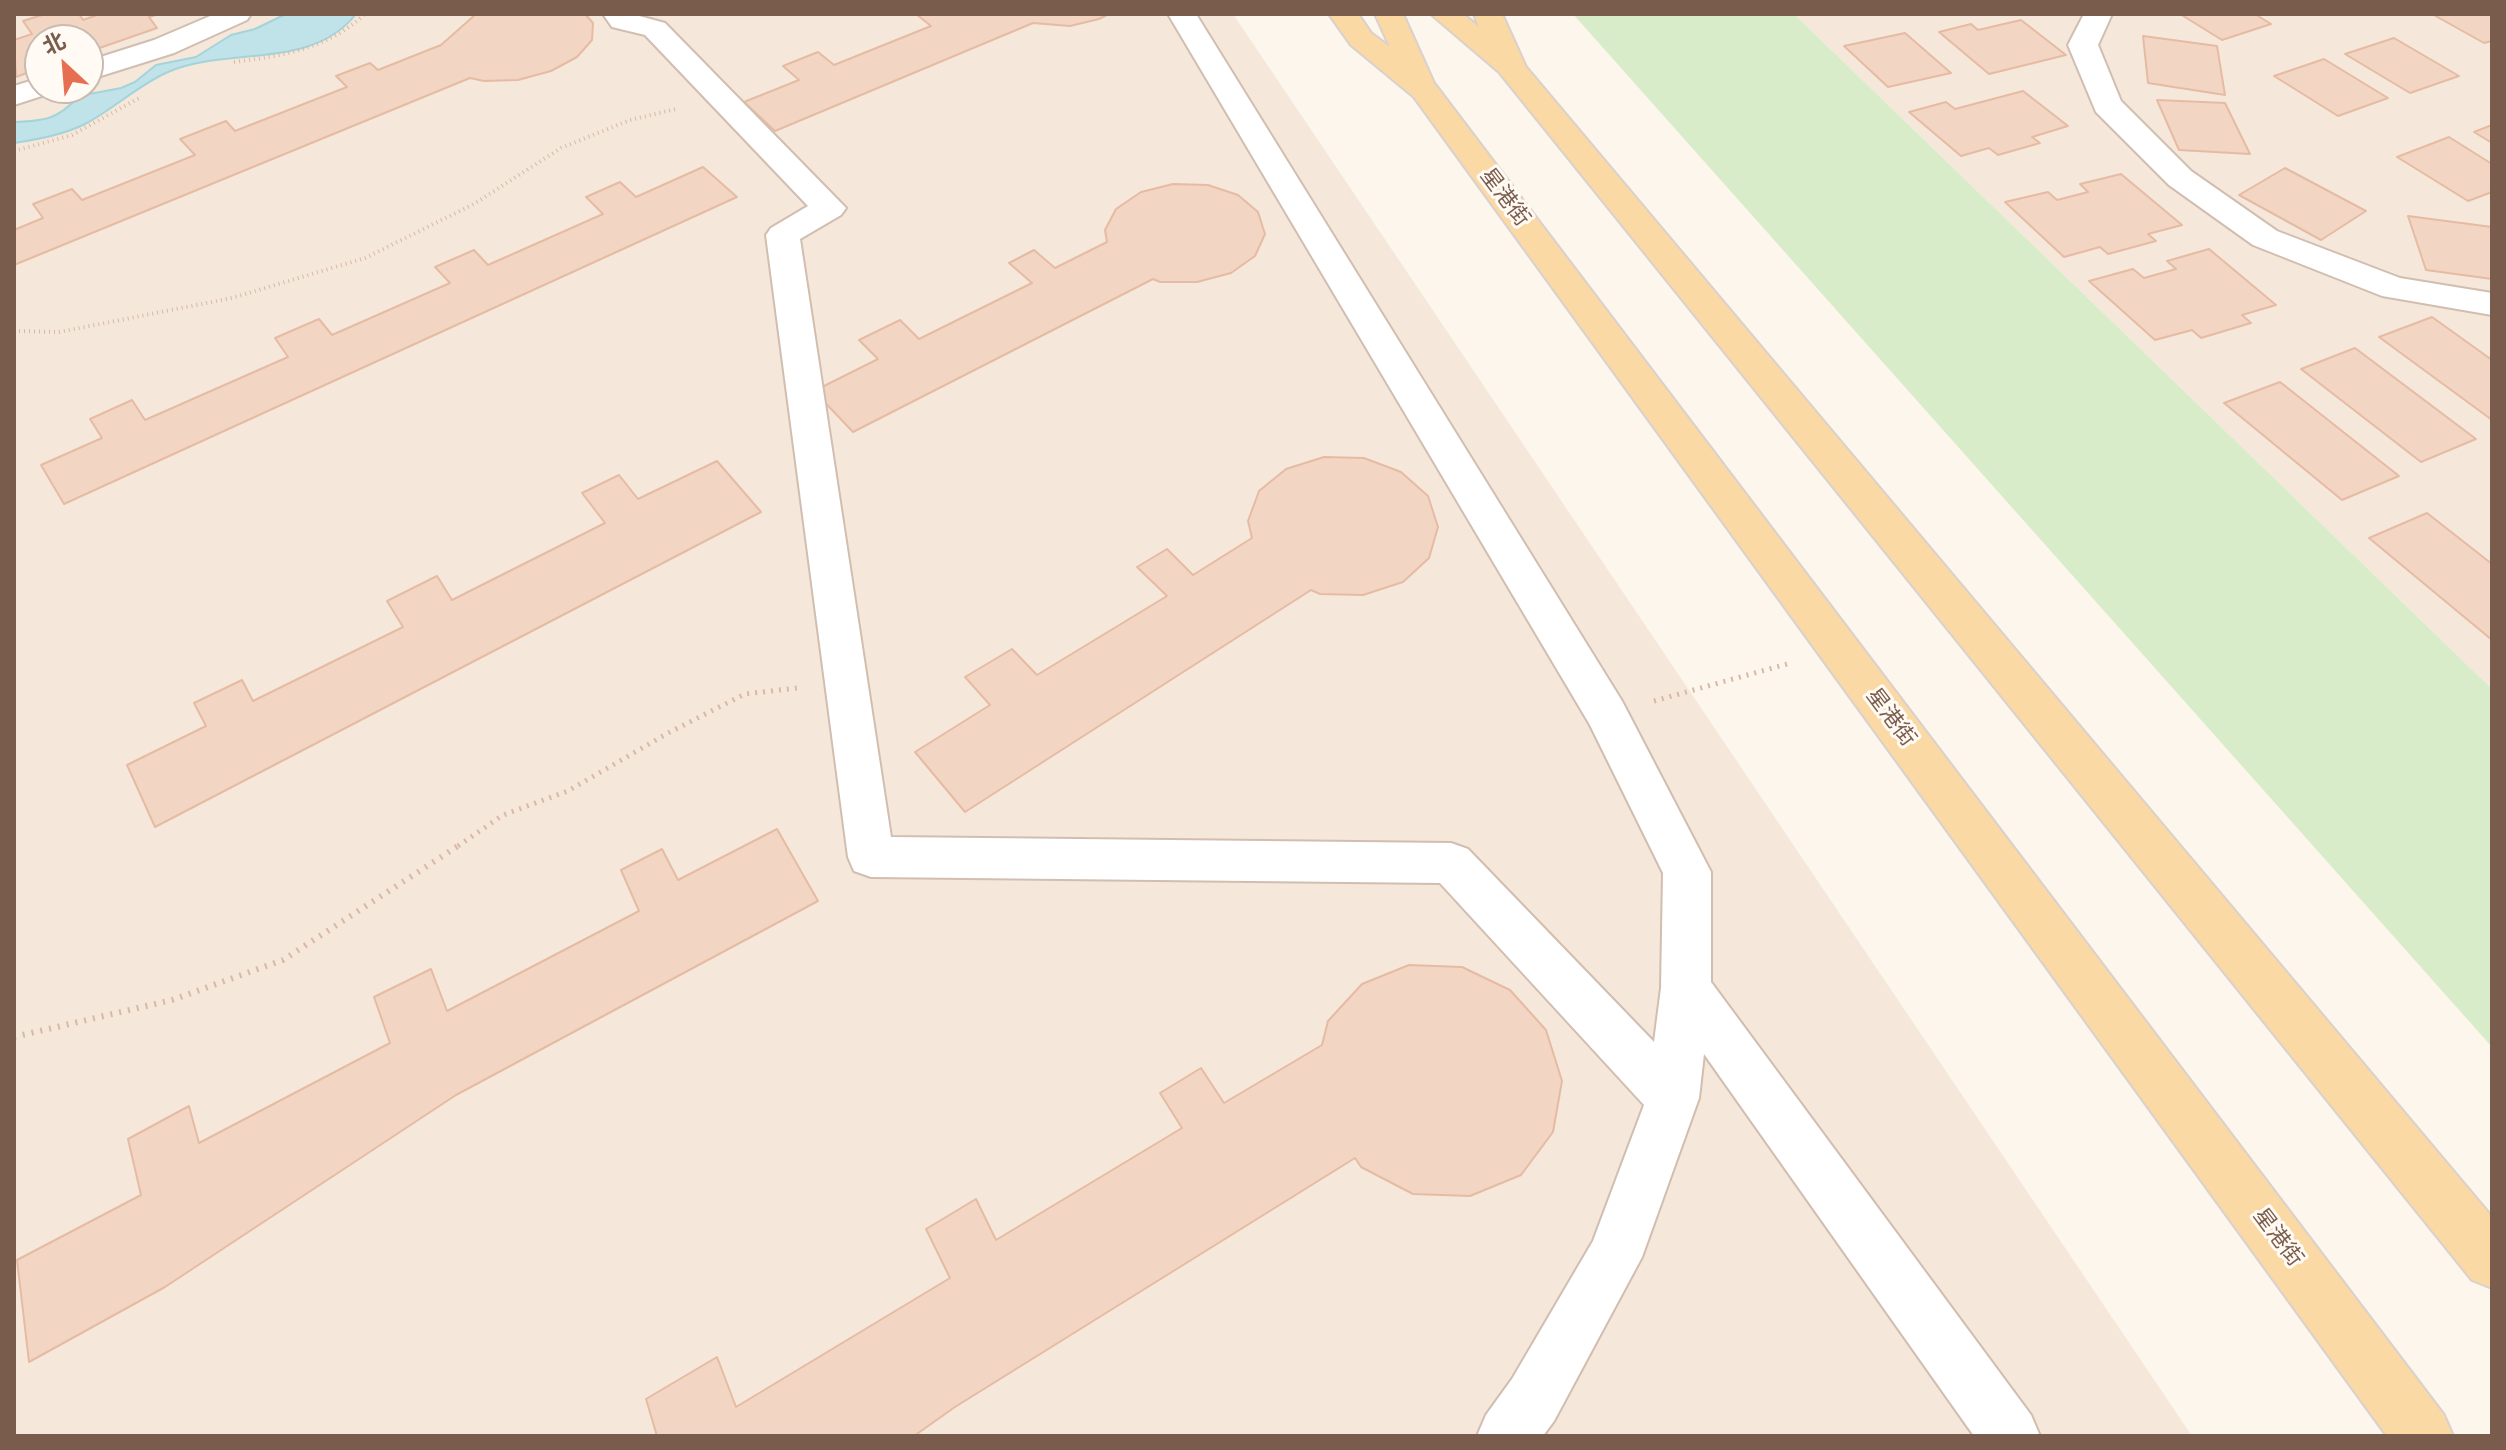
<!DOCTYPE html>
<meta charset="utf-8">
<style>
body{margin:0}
#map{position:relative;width:2506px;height:1450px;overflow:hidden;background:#fdf6ec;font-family:"Roboto Condensed","Noto Sans SC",sans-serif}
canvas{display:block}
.frame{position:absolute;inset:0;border:16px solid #7a5c4d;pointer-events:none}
.north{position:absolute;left:24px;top:24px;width:80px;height:80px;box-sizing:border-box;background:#fffaf3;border:2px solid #cabbb1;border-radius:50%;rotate:334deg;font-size:22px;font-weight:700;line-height:32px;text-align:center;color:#7a5c4d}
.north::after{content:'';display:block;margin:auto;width:28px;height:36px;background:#e76f51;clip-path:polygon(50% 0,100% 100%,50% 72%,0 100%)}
</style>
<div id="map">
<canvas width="2506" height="1450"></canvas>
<div class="frame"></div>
<div class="north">北</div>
</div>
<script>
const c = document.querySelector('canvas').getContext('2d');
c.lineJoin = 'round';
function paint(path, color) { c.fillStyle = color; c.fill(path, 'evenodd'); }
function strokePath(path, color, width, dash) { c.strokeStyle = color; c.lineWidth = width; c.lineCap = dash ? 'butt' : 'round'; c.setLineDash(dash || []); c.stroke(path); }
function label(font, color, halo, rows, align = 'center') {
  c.font = font + ' "Roboto Condensed","Noto Sans SC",sans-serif'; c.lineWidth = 6; c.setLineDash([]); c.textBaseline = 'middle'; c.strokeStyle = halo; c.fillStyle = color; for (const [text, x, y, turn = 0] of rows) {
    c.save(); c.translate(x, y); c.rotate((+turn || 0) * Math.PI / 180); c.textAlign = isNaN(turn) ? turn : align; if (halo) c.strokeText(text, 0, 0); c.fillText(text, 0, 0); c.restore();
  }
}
paint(new Path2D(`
 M14,14H1233L2192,1436H14ZM40,40H88V88H40Z
 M1794,14H2492V689Z`), '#f5e8da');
paint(new Path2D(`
 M1573,14H1794L2492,689V1047Z`), '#d8ecc9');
const water = new Path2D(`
 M286,14H356C311,71 227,46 168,72C138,85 114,109 85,124C63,135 38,139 14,143V122C46,121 58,119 79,96L121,88L135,82L156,65L196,57L231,35L255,29Z`);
paint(water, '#bfe3e8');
strokePath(water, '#a5d3da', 2);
const building = new Path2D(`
 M45,14H79L83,20L100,14H159L149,17L157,28L88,52V40H40V68L16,77L14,40L32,34L23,21Z
 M476,14H585L593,23L592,40L577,57L551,71L518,80L484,81L470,78L14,265V230L43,218L33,204L72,189L82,200L195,155L180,139L226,121L235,131L347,87L336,76L370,63L378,70L441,45Z
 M916,14H1109L1099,19L1070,26L1033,23L775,131L744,102L799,80L783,66L818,52L834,65L931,26Z
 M2180,14H2255L2271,24L2222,40Z
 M2432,14H2492V41L2484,43Z
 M2021,20L2066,55L1989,74L1939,32L1971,24L1978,30Z
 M1905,33L1951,73L1888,87L1844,46Z
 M2143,36L2217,46L2225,95L2148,83Z
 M2394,38L2459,76L2410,93L2345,54Z
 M2324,59L2388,98L2338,116L2274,76Z
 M2023,91L2068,126L2032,137L2040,143L1998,155L1989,148L1961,156L1909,112L1946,102L1955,109Z
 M2157,100L2225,103L2250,154L2179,150Z
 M2492,125V143L2474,132Z
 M2449,137L2492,164V192L2468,201L2397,157Z
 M703,167L737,197L64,504L41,465L102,438L90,419L132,400L145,420L288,357L275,338L319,319L332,335L450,283L435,267L474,250L488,265L603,214L586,197L620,182L636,197Z
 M2285,168L2366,211L2321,240L2239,195Z
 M2121,174L2182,225L2148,234L2156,241L2108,254L2100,247L2064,257L2005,202L2048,192L2057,200L2088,192L2080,184Z
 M1173,184L1208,185L1238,195L1258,212L1265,234L1255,256L1231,273L1197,282H1160L1153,279L853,432L814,391L878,359L859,340L900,320L919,339L1032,283L1009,263L1034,250L1055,268L1107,242L1105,230L1116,209L1141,192Z
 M2408,216L2492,227V279L2426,270Z
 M2209,249L2276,305L2242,315L2251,323L2201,338L2192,330L2155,340L2089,281L2133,269L2144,278L2176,269L2167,261Z
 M2432,317L2492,360V420L2379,337Z
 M2355,348L2476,439L2421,462L2301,369Z
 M2280,382L2399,476L2342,500L2224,403Z
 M1324,457L1364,458L1401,472L1428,496L1438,527L1429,558L1403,582L1363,595L1320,594L1311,590L965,812L915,752L990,705L965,677L1012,649L1037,675L1167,596L1137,567L1167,549L1193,575L1252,538L1248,521L1259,491L1286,469Z
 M717,461L761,512L155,827L127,765L206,726L194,703L242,680L253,701L403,627L387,601L437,576L452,600L605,523L582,493L619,475L638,499Z
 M2427,513L2492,564V640L2369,538Z
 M777,829L818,901L456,1095L165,1287L29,1362L17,1260L141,1195L128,1139L189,1106L199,1143L390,1043L374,997L431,969L447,1011L639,911L621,870L662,849L678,880Z
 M1409,965L1462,967L1510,990L1546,1030L1562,1081L1553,1132L1521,1175L1470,1196L1413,1194L1361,1167L1355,1158L955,1407L914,1436H657L646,1399L717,1357L736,1407L950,1278L926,1229L976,1199L996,1240L1182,1128L1160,1093L1201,1068L1224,1103L1322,1045L1328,1021L1362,984Z`);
paint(building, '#f3d5c3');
strokePath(building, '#e6bba3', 2);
const minor = new Path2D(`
 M215,14H251L247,20L174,53L88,80V61L154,40Z
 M603,14H632L665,23L846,208L841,215L800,239L891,837L1451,843L1468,849L1654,1042L1661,988L1663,873L1590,725L1168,14H1196L1622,701L1711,872V982L2031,1415L2040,1436H1974L1704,1054L1699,1098L1642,1257L1554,1421L1543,1436H1477L1486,1415L1512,1379L1593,1241L1644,1105L1440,883L871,877L854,871L848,857L766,235L771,228L808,206L645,35L612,27Z
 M2084,14H2112L2098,45L2121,101L2191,171L2277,231L2400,278L2492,293V315L2382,296L2253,245L2169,185L2096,112L2068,45Z
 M40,78V88H55L51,93L14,105V86Z`);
const major = new Path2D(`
 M1329,14H1358L1371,33L1390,47L1375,14H1403L1434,83L2444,1415L2453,1436H2387L1414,97L1351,45Z
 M1431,14H1463L1479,27L1474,14H1502L1526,67L2492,1217V1288L2472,1280L1499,72Z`);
strokePath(minor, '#d1beb0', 4);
strokePath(major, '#dad1cd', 4);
strokePath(new Path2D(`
 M234,62C283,56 327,49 365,14
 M14,151L72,135L141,97
 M14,331L59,332L232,298L365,258L474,204L561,148L630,120L676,109`), '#d9b8a5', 4, [1, 4]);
strokePath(new Path2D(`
 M1654,701L1787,664
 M458,846L503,815L568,791L668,733L745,694L797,688`), '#d9b8a5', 5, [2, 6]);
strokePath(new Path2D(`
 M14,1037L172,1000L283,960L461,844`), '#d9b8a5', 6, [2, 7]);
paint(minor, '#fff');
paint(major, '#fbd9a5');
label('22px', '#7a5c4d', '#fffaf3', [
 ["星港街",1504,198,53],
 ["星港街",1890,718,53],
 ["星港街",2277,1238,53]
]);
</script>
